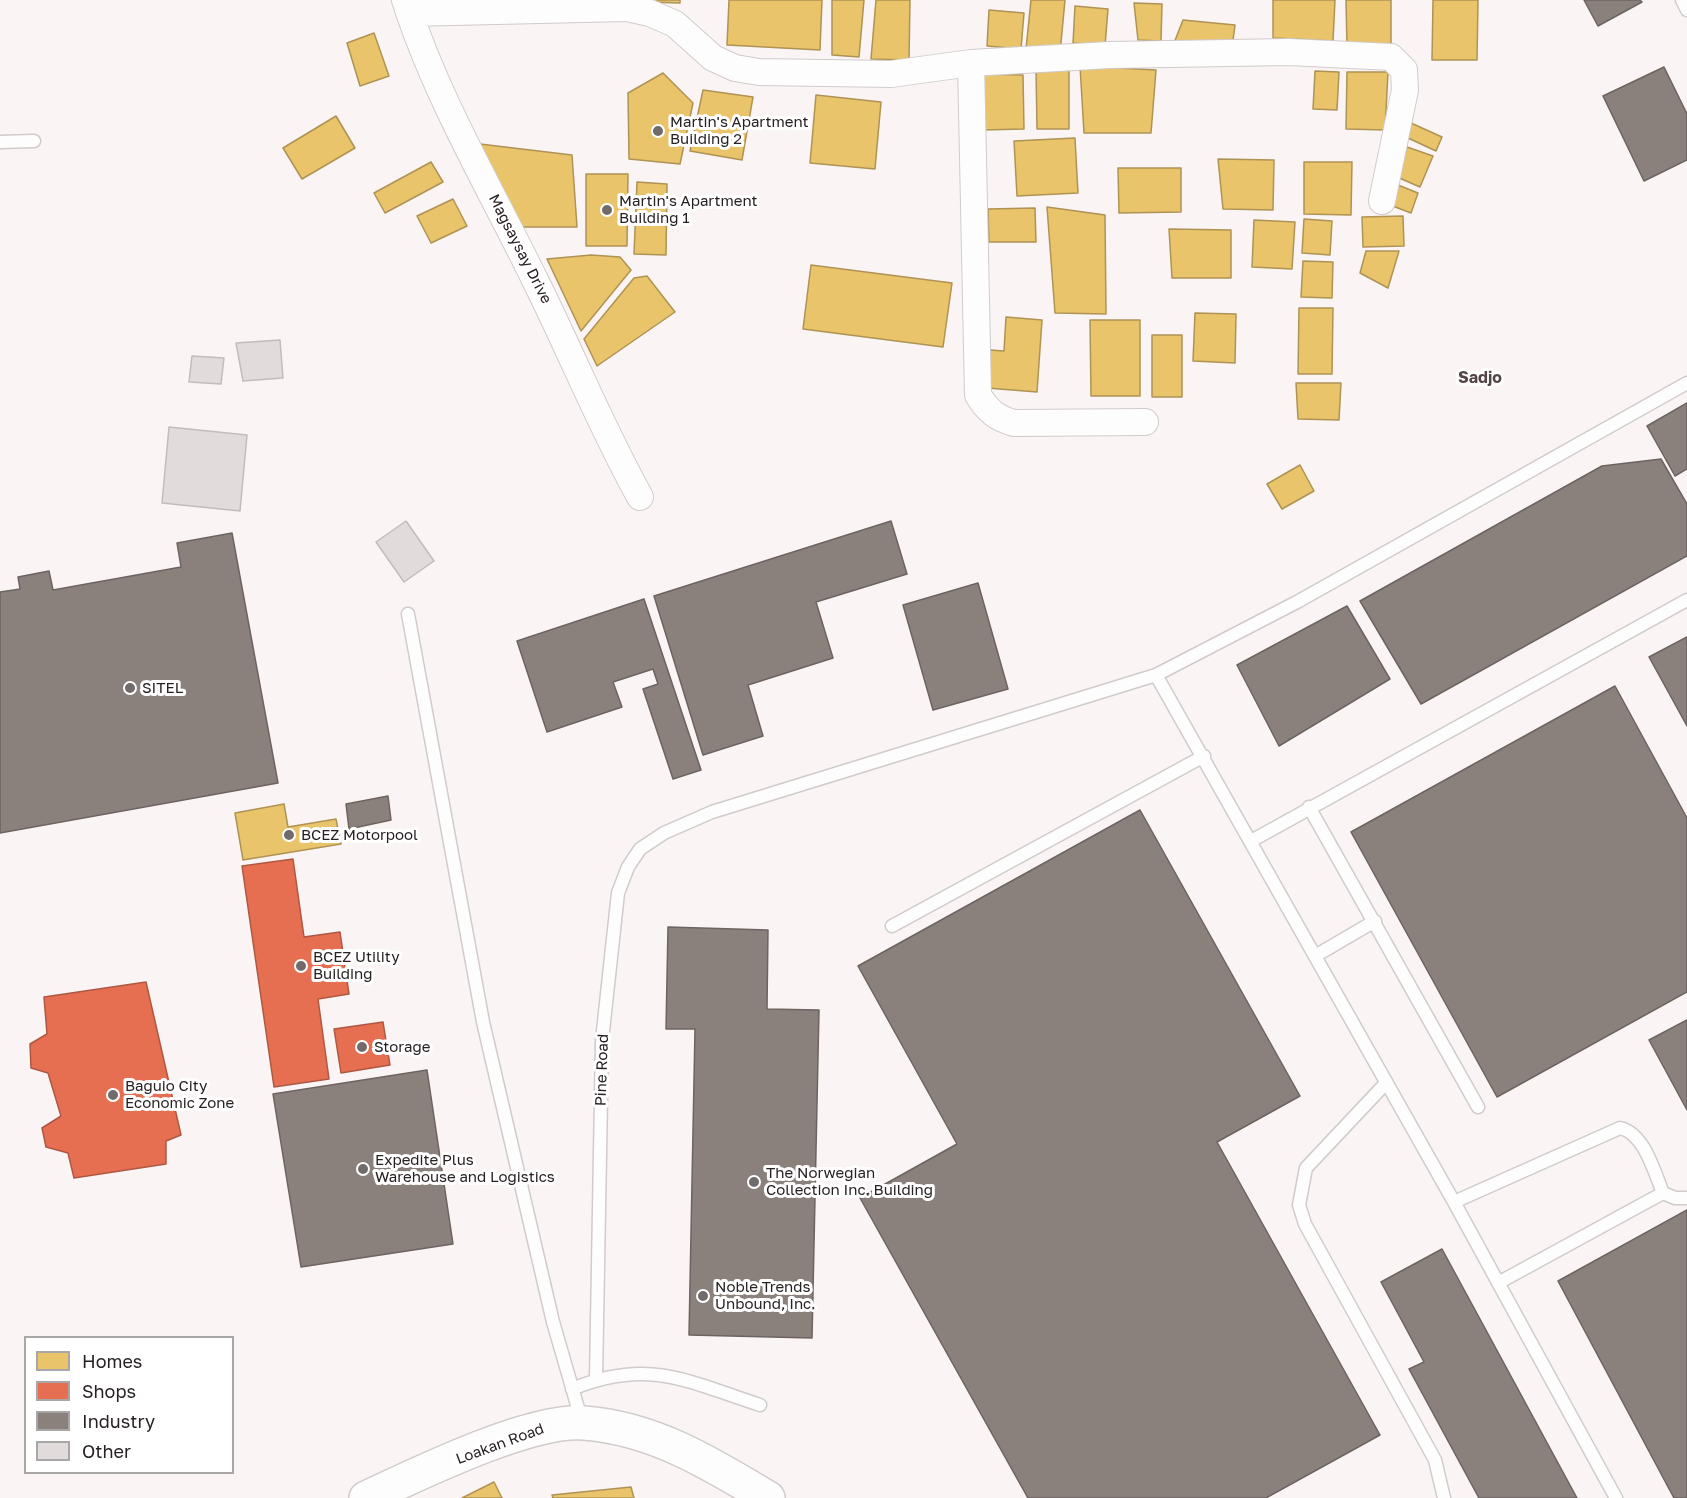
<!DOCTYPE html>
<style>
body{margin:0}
#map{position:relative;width:1687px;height:1498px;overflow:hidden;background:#faf4f4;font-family:"Golos Text",sans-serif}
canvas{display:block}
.legend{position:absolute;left:24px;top:1336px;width:210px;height:138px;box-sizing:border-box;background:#fff;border:2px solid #a9a6a7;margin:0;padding:8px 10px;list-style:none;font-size:18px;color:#282122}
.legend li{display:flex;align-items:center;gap:12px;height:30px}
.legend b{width:30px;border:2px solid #a9a6a7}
</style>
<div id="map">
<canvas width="1687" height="1498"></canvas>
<ul class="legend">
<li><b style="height:16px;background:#e9c46a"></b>Homes</li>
<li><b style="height:16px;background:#e76f51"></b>Shops</li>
<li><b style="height:16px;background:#8a817c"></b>Industry</li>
<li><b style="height:16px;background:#e1dbdb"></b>Other</li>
</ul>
</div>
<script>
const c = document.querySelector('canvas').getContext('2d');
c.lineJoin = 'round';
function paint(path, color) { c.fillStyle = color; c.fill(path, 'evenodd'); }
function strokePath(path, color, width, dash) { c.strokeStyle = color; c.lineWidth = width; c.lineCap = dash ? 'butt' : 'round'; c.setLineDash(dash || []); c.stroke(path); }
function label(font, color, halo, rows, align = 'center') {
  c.font = font + ' "Golos Text",sans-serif'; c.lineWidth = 6; c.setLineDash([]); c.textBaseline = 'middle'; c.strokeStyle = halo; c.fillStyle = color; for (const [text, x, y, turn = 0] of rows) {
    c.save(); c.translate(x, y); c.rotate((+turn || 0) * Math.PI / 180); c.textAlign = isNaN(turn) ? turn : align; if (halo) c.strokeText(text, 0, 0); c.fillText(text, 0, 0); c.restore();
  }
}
const homes = new Path2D(`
 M648,0H680V3L647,2Z
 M729,0H822L820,50L727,45Z
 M832,0H864L859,57L832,55Z
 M876,0H910L909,60L871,59Z
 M1031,0H1065L1060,53L1026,49Z
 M1273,0H1335L1333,41L1273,38Z
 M1346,0H1391V45L1347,46Z
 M1433,0H1478L1477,60H1432Z
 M1134,3L1162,4L1161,41L1138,40Z
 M1075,6L1108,9L1105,46L1073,43Z
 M989,10L1024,13L1021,49L987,46Z
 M1183,20L1235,25L1232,48L1174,43Z
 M374,33L389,76L360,86L347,43Z
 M1080,66L1156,70L1151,133H1084Z
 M1036,68H1069V129H1037Z
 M1315,71L1339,72L1337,110L1313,109Z
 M1347,72H1388L1385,130L1346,129Z
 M663,73L693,103L680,164L629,159L628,93Z
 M982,74L1023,75L1024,129L982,130Z
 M703,90L753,97L742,160L690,151Z
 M816,95L881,102L875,169L810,163Z
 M336,116L355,148L302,179L283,148Z
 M1411,123L1442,137L1436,151L1408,138Z
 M1075,138L1078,193L1017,196L1014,141Z
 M480,144L572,155L577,227H518Z
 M1407,147L1433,156L1420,187L1397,177Z
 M1218,159L1274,160L1273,210L1223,209Z
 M431,162L443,182L385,213L374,193Z
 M1304,162H1352L1351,215L1304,214Z
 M1118,168H1181V212L1119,213Z
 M586,174H628L627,246H586Z
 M637,182L667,184L666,255L634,254Z
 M1398,185L1418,193L1411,213L1390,205Z
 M453,199L467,226L431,243L417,216Z
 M1047,207L1105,215L1106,314L1055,313Z
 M1035,208L1036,242H989L988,209Z
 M1403,216L1404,246L1363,247L1362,217Z
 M1304,219L1332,221L1330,255L1302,253Z
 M1254,220L1295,222L1292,269L1252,267Z
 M1169,229L1231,230V278H1172Z
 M1366,251H1399L1388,288L1360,273Z
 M591,255L620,257L631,270L581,331L547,259Z
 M1303,261L1333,262L1332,298L1301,297Z
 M811,265L952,283L943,347L803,329Z
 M647,276L675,312L597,366L584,339L634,278Z
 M1299,308H1333L1332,374H1298Z
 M1195,313L1236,314L1235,363L1193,361Z
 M1006,317L1042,320L1037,392L987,388L990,350L1004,351Z
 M1090,320H1140V396H1091Z
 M1152,335H1182V397H1152Z
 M1296,383H1341L1339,420L1298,419Z
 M1300,465L1314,491L1282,509L1267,484Z
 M284,804L288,827L336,819L341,844L243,860L235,813Z
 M494,1482L502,1498H462Z
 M631,1487L634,1498H553L552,1495Z`);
paint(homes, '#e9c46a');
strokePath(homes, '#af9354', 1.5);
const shops = new Path2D(`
 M293,859L304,937L340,932L349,994L318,999L329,1079L274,1087L242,866Z
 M146,982L181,1135L166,1141V1164L74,1178L68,1153L46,1147L42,1128L61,1116L48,1073L31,1068L30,1044L47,1034L44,997Z
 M383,1022L390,1065L341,1073L334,1029Z`);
paint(shops, '#e76f51');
strokePath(shops, '#ae5843', 1.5);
const industry = new Path2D(`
 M1584,0H1640L1642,2L1598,26Z
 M1664,67L1687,114V160L1644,181L1603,96Z
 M1687,403V469L1675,476L1647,426Z
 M1661,459L1687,504V556L1421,704L1360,601L1602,466Z
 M891,521L907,574L816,602L833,658L748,685L763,736L703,755L654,596Z
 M232,533L278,783L0,833V592L20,589L18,577L49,571L53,590L181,567L177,543Z
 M978,583L1008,689L933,710L903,605Z
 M644,599L701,770L673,779L643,689L658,684L653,669L613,682L622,707L547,732L517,641Z
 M1347,606L1390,679L1279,746L1237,665Z
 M1687,637V726L1649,657Z
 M1615,686L1687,818V992L1497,1097L1351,832Z
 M388,796L391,820L349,829L346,804Z
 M1140,810L1300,1096L1217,1142L1380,1435L1266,1498H1028L860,1198L957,1144L858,966Z
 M668,927L768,930L767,1009L819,1010L812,1338L689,1335L695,1029H666Z
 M1687,1020V1110L1649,1040Z
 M427,1070L453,1244L301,1267L273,1094Z
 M1687,1210V1498H1674L1558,1281Z
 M1442,1249L1577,1498H1479L1409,1369L1424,1362L1381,1282Z`);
paint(industry, '#8a817c');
strokePath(industry, '#6d6461', 1.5);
const building = new Path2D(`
 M280,340L283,378L243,381L236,343Z
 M192,356L224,358L221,384L189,382Z
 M169,427L247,435L240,511L162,503Z
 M406,521L434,561L404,582L376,542Z`);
paint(building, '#e1dbdb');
strokePath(building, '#c2bcbc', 1.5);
const service = new Path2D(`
 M1682,0L1687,10
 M0,142L34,141
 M408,614L483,1022L553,1322L582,1422
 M1156,675L1297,602L1687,383
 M1309,807L1478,1107
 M1251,841L1687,600
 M892,926L1204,756
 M1315,956L1375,921
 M1386,1083L1306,1168L1299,1205L1305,1224L1435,1460L1444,1498
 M1663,1193L1675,1198H1687
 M1454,1202L1620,1128C1644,1133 1654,1171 1663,1193L1498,1283
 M596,1379L602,1040L618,893L628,867L640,849L664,833L712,812L1156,675L1454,1202L1616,1498
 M572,1389C648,1358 687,1381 760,1405`);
const minor = new Path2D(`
 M405,0C436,97 490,188 535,280C571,352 601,427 640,497
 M409,13L627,8L650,13L675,24L713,58L735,68L759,72L891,74L971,63L1109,55L1289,52L1391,57L1404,70L1405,90L1382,201
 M971,63L978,395C988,411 996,418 1014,423L1145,422`);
const primary = new Path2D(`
 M366,1498C418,1474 529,1419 584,1423C653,1428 710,1463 768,1498`);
strokePath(service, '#d1cbcb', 15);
strokePath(minor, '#d1cbcb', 28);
strokePath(primary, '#d1cbcb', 36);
strokePath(service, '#fefdfd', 12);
strokePath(minor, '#fefdfd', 26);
strokePath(primary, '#fefdfd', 33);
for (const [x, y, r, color] of [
 [658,131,6,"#726b6c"],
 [607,210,6,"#726b6c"],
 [130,688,6,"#726b6c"],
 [289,835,6,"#726b6c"],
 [301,966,6,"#726b6c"],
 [362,1047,6,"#726b6c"],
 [113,1095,6,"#726b6c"],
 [363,1169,6,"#726b6c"],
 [754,1182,6,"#726b6c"],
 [703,1296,6,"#726b6c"]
]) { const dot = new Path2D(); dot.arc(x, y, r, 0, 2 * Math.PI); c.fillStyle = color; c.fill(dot); strokePath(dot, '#fff', 2); }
label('15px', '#282122', '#fff', [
 ["Martin's Apartment",670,122],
 ["Building 2",670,139],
 ["Martin's Apartment",619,201],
 ["Building 1",619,218],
 ["SITEL",142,688],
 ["BCEZ Motorpool",301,835],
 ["BCEZ Utility",313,957],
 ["Building",313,974],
 ["Storage",374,1047],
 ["Baguio City",125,1086],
 ["Economic Zone",125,1103],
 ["Expedite Plus",375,1160],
 ["Warehouse and Logistics",375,1177],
 ["The Norwegian",766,1173],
 ["Collection Inc. Building",766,1190],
 ["Noble Trends",715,1287],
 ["Unbound, Inc.",715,1304]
], 'left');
label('15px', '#282122', '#fff', [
 ["Magsaysay Drive",520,249,63],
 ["Pine Road",602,1070,-88],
 ["Loakan Road",500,1444,-20]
]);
label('bold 16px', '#544446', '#fff', [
 ["Sadjo",1480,378]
]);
</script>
